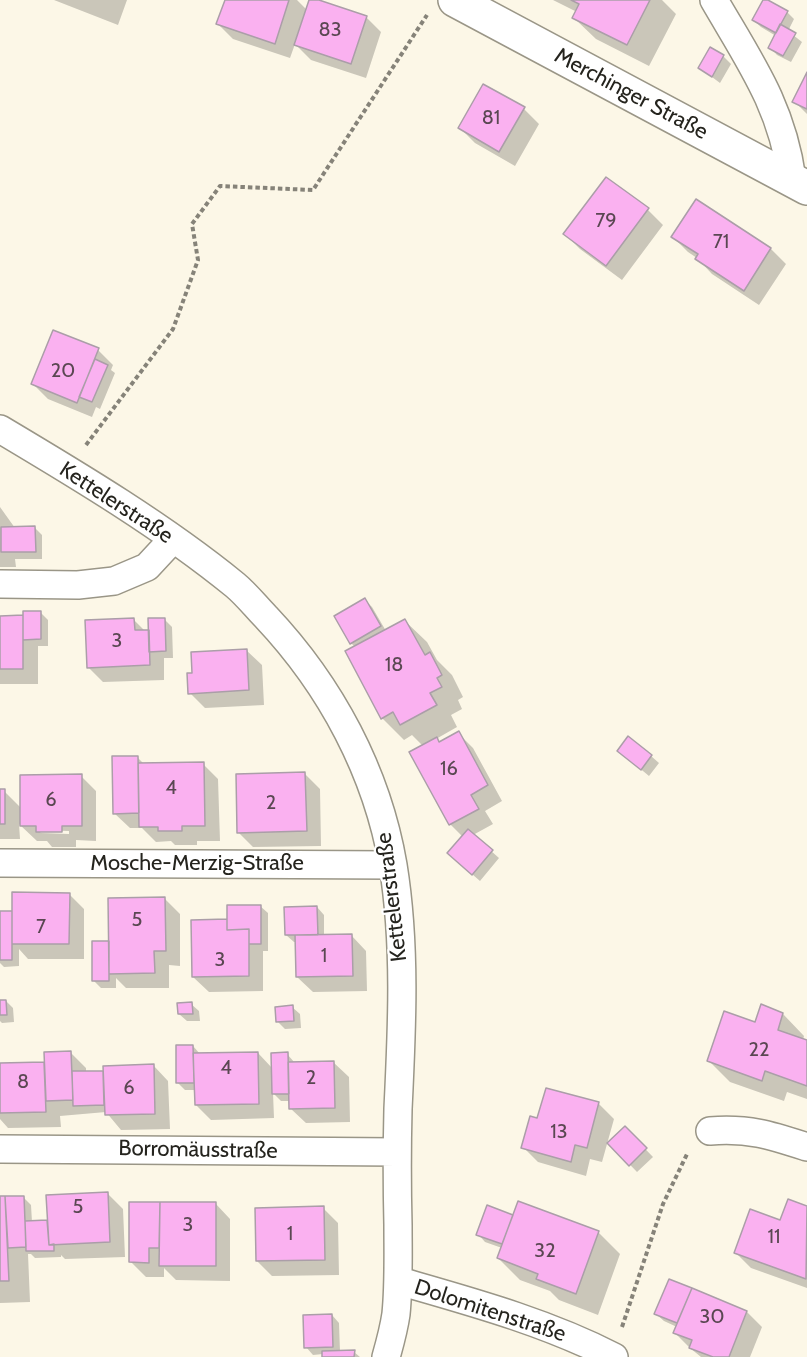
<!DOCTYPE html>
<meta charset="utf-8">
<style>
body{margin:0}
canvas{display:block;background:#fcf7e7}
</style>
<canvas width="807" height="1357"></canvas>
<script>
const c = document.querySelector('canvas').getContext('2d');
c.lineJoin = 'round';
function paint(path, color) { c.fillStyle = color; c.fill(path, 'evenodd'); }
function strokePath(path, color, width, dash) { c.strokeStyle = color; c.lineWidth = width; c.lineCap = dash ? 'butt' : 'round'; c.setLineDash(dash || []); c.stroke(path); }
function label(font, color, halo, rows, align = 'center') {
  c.font = font + ' Cabin,sans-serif'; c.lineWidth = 4.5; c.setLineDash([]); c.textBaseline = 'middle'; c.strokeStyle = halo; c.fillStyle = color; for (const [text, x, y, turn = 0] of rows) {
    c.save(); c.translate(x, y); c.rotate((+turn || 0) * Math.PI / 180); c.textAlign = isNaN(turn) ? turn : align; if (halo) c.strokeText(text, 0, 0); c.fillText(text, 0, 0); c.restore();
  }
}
paint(new Path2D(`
 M54,0H127L118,25Z
 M226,0H297L307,10L310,0H314L366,17L381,32L366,78L311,60L295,44L290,58L233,39L218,24Z
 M553,0H662L676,14L649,66L596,39L574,18L577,12Z
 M764,0L787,12L794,19L788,31L802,42L791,62L777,55L770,47L776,36L761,27L753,20Z
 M711,49L723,56L731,64L720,83L700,68Z
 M807,76V114L794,101Z
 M524,109L539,124L515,166L475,143L460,128Z
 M606,179L648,210L663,225L622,280L580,249L565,234Z
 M696,201L771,249L786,264L759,305L712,274L697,258L688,252L673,237Z
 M98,350L113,365L111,370L115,373L100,409L96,407L92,417L48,399L33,384Z
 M0,507L15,528L34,527L42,535V559H15L16,567H0Z
 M365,600L372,607L386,631L405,621L427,642L437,660L452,675L463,697L458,700L462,709L451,715L457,727L436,739L441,743L458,733L473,748L502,801L485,811L493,824L473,835L499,858L480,881L457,861L463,837L450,824L423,746L412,735L404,740L382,718L355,647L351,643Z
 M40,612L48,620V646H38V684H0V617H24Z
 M164,619L172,627L173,658H164V680L103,682L88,667L134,620L146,632H150Z
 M246,650L262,665L264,705L205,708L190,693L193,674Z
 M619,751L651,756L659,763L649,776Z
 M137,757L145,765L203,764L218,779L220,841H197V845H175L171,841L156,842L142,828H130L114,813Z
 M305,774L320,789L321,846L253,847L238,832Z
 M81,776L96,791V841L76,840V847H52L47,841H37L19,824L20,839H0V791H4L21,808ZM38,830L69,831V834L41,833Z
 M69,894L84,909V959H28L19,949V966L4,967L0,963V912H13Z
 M165,899L180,914V966L169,965V988H126L116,978V988H101L94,981L110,942Z
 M260,906L268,913V951H263V991L209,992L193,977L226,921Z
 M317,907L324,915V936L351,935L366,951L367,991L313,992L297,977V942H294L286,935Z
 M6,1001L13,1008L14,1022L2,1023L0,1021V1002Z
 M191,1004L199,1011L200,1021H187L179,1014Z
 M292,1007L300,1014L301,1028L285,1029L278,1022Z
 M783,1014L804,1036L803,1040L807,1042V1099L787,1092L784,1101L730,1082L708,1060Z
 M193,1046L200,1054L258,1053L273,1069L287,1054L295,1063L333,1062L349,1077L350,1122L306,1123L290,1108V1101H281L273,1093L274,1118L211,1120L196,1105V1090H185L178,1083Z
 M71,1053L86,1068V1072H105L153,1065L168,1081L170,1129L121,1130L106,1112L60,1116L61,1127L8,1128L0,1119V1065L46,1063Z
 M547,1090L599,1104L614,1119L602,1162L590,1159L586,1176L538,1162L523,1147L538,1120Z
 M625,1128L653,1157L637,1172L609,1143Z
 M108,1194L123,1209L125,1257L65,1259L61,1255V1257L35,1258L31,1254H28L30,1302L0,1303V1198L7,1200L23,1197L31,1205L32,1222L47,1221L49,1224Z
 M788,1201L807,1207V1288L751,1268L736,1253L781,1222Z
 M215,1203L230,1219V1281L176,1280L164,1268V1277H146L131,1262V1204Z
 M519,1203L599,1233L620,1254L598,1315L559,1300L550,1291L520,1280L498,1258L502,1248L485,1242L478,1234L514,1217Z
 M323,1208L338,1223L339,1275L272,1276L257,1261Z
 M670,1281L747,1312L762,1327L750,1357H701L690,1348L675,1333L677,1327L664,1321L656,1314Z
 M332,1315L339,1323L340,1352H354L360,1357H323V1354L313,1355L306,1347Z`), '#0003');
const building = new Path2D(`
 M225,0H289L275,44L216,24Z
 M309,0H319L367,16L351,64L294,45Z
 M571,0H650L627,45L572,18L579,4Z
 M763,0H768L788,11L776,33L752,20Z
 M780,24L796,33L783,56L768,48Z
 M710,47L724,55L712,77L698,68Z
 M807,72V109L792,102Z
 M483,84L525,107L499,152L458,128Z
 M606,177L649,208L606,266L563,234Z
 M696,199L771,248L744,291L695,259L698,254L671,237Z
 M53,330L99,348L77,403L31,384Z
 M95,359L108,365L92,402L79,397Z
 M35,526L36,552H1V527Z
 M365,598L381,626L350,644L334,616Z
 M23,611H41V639L23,640Z
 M23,615V669H0V616Z
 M134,618L135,630H149L150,665L87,668L85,620Z
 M148,618H165L166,651L149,652Z
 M405,619L425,655L430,652L442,675L437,678L442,687L430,693L437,705L400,725L393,712L381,719L345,651Z
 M247,649L249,690L188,694L187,673H192L191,652Z
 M459,731L488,785L471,795L479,809L449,825L409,752L437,737L439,742Z
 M628,736L652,755L641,770L617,751Z
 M112,756H138L139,813L113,814Z
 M204,762L205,826H182V831H158V827H139L138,763Z
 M305,772L307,831L237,833L236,774Z
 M82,774V826H62V832H36V826H20V775Z
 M0,789H5V824H0Z
 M468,829L493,850L472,875L447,853Z
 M12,892L70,893L69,944H12Z
 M165,897L166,951H154L155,973L109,974L108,898Z
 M227,905H261V944H249V929L227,930Z
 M317,906L318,935H285L284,907Z
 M0,911H12V960H0Z
 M227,919V930L249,929V976L192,977L191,920Z
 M352,934L353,976L296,977L295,935Z
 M92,941H109V981H92Z
 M0,1000H6L7,1015H0Z
 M192,1002L193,1014H178L177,1003Z
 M761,1004L783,1013L778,1030L807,1040V1086L765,1071L762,1081L707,1061L724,1011L755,1022Z
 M293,1005L294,1021L276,1022L275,1007Z
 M176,1045H193L194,1083H176Z
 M71,1051L73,1100L46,1101L44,1052Z
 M258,1052L259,1104L195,1105L193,1053Z
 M288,1052L289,1094H272L271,1053Z
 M334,1061L335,1108L289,1109L288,1062Z
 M44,1062L46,1112L0,1113V1063Z
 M154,1064L155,1114L105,1115L103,1066Z
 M72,1071H103L104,1105L73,1106Z
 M546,1088L599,1102L587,1148L575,1145L571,1162L521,1148L530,1116L537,1118Z
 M625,1126L647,1148L629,1166L607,1143Z
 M108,1192L110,1242L49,1245L46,1195Z
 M0,1196H5L9,1281H0Z
 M5,1196H24L26,1247L8,1248Z
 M788,1199L807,1206L806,1279L734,1253L750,1209L780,1220Z
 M518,1201L599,1231L576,1294L536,1279L538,1274L497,1258Z
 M129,1202H160L159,1248H149V1263L129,1262Z
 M160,1202H216V1266H159Z
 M487,1205L513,1215L502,1244L476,1235Z
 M324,1206L325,1260L256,1261L255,1208Z
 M47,1220L49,1245L54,1244V1251H26L25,1221Z
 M669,1279L692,1288L677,1323L654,1314Z
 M692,1288L747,1311L729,1357H713L689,1348L692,1340L673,1333Z
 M332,1314L333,1347L304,1348L303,1315Z
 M355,1350L354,1357H322V1351Z`);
paint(building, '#fab1f0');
strokePath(building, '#ab9ea8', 1.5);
const minor = new Path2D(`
 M714,0C750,62 782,106 792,179
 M0,429C79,476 164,527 235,585C247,595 256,607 266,617C331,686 377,772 393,865C406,945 402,1028 398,1109C397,1148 397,1186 398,1225C398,1255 399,1284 396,1314C394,1328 390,1343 386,1357
 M0,584L78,585L114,581L147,567L173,539
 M0,863L393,865
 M710,1131C749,1128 770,1135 807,1147
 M0,1149L397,1152
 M399,1281C472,1302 546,1322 614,1357`);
const tertiary = new Path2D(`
 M455,0L807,188`);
strokePath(minor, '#9a9687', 30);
strokePath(tertiary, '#9a9687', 36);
strokePath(new Path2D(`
 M86,445L173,329L198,260L192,224L220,186L313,190L427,15
 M622,1327L663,1204L688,1152`), '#868379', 4, [4.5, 3]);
strokePath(minor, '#fff', 27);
strokePath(tertiary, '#fff', 33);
label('20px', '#5a4752', null, [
 ["83",330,30],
 ["81",491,118],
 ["79",606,221],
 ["71",721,242],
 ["20",63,371],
 ["3",117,641],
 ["18",394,665],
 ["16",449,769],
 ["4",171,788],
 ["6",51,800],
 ["2",271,803],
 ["5",137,920],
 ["7",41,927],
 ["1",324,956],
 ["3",220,960],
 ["22",759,1050],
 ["4",226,1068],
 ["2",311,1078],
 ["8",23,1082],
 ["6",129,1088],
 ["13",559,1132],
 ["5",78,1207],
 ["3",188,1225],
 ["1",290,1234],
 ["11",774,1237],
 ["32",545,1251],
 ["30",712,1317]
]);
label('22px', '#25241e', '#fff', [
 ["Merchinger Straße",631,94,28],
 ["Kettelerstraße",116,503,33],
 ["Mosche-Merzig-Straße",197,864],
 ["Kettelerstraße",392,897,-97],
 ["Borromäusstraße",198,1150,1],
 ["Dolomitenstraße",490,1311,18]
]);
</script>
